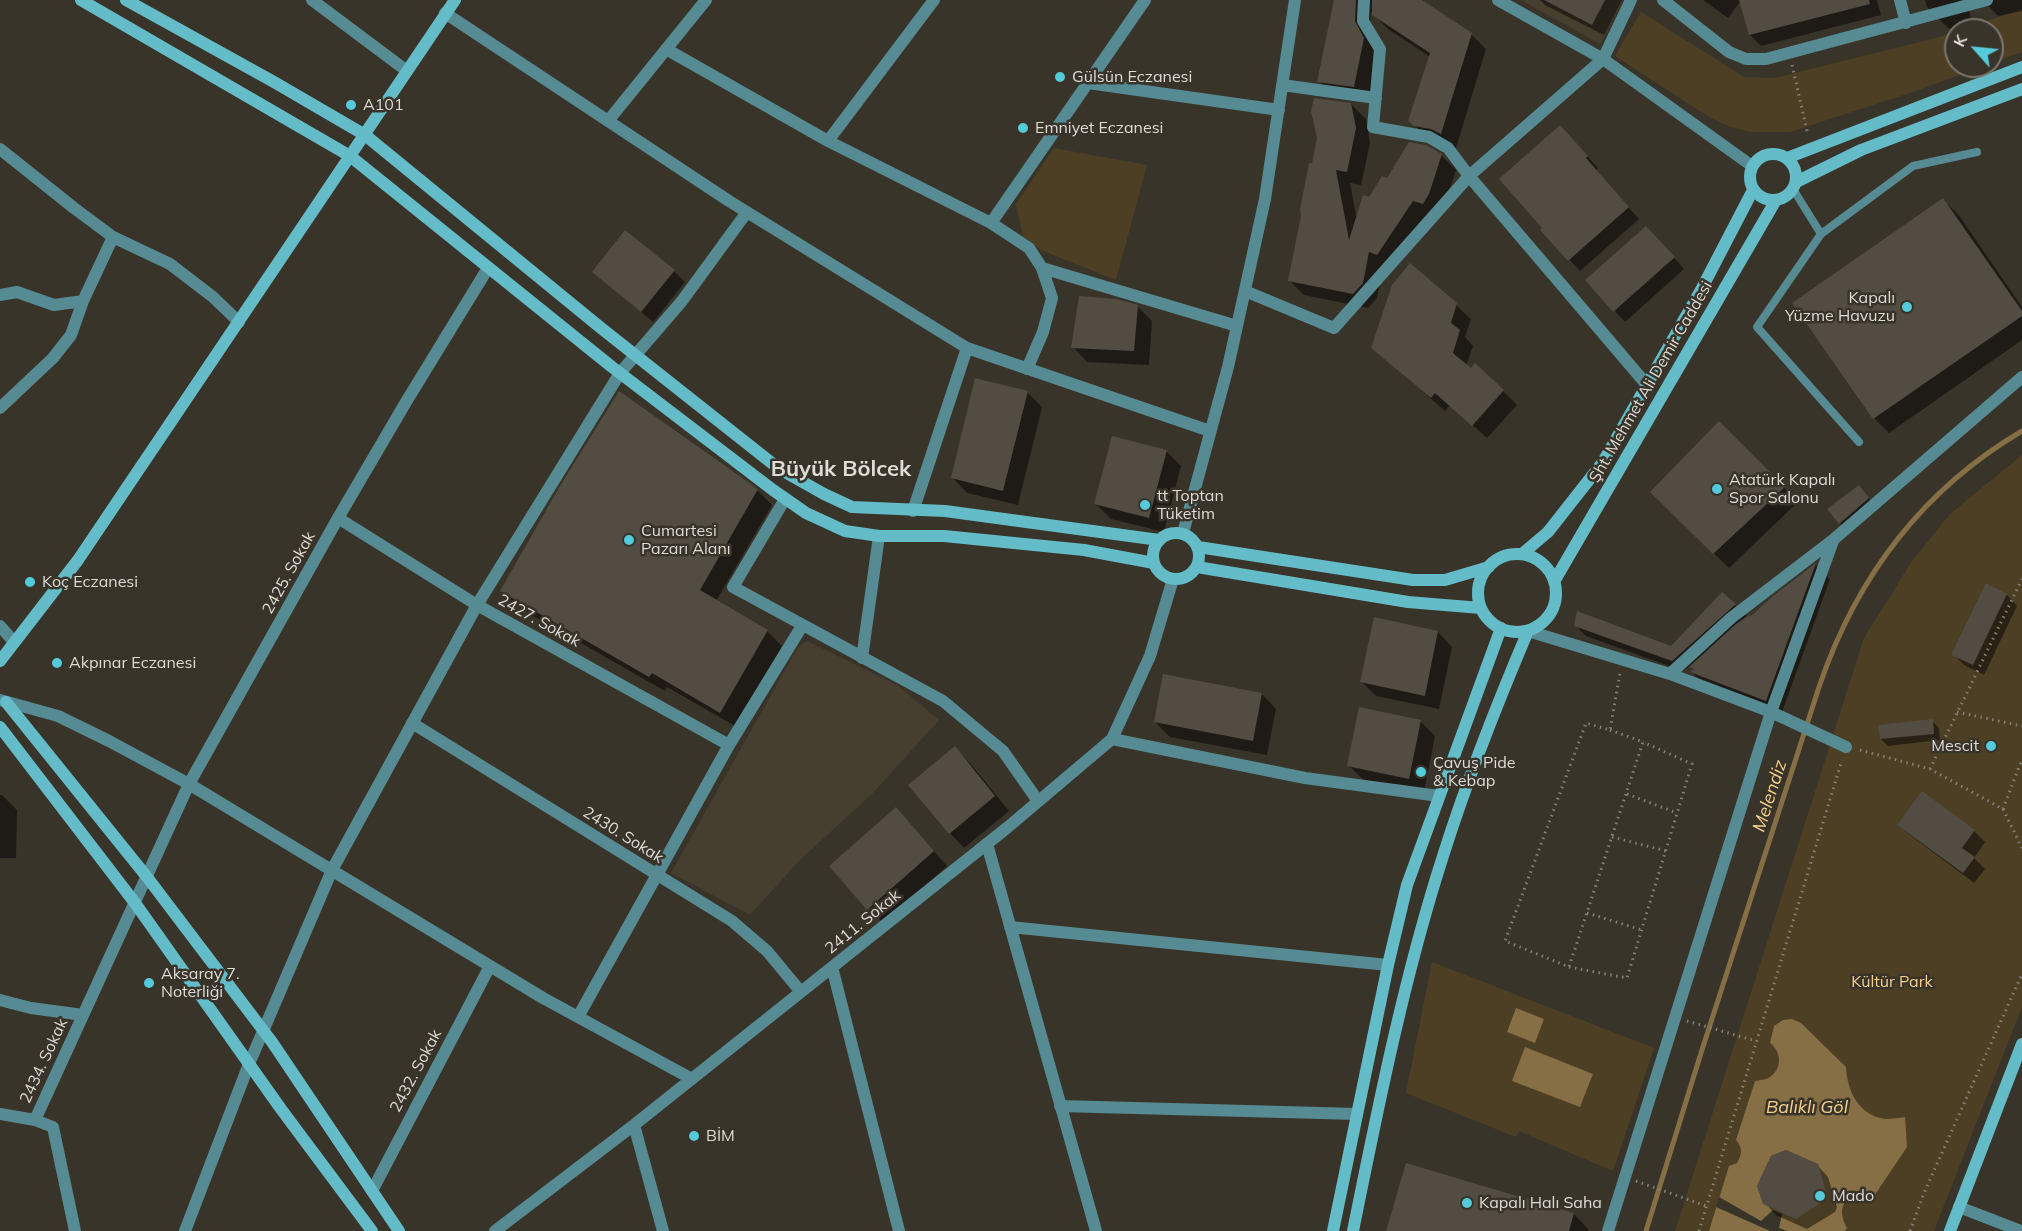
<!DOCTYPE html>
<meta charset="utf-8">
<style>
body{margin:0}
#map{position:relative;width:2022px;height:1231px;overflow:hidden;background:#39342a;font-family:Mulish,sans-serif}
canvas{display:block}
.north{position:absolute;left:1944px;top:18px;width:60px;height:60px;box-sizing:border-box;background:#39342a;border:2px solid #7b776e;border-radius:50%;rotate:297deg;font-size:16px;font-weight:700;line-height:24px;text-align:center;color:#dfdbd5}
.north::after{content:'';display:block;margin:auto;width:21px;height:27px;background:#53cbda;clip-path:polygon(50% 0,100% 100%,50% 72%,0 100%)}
</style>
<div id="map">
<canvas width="2022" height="1231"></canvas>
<div class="north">K</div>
</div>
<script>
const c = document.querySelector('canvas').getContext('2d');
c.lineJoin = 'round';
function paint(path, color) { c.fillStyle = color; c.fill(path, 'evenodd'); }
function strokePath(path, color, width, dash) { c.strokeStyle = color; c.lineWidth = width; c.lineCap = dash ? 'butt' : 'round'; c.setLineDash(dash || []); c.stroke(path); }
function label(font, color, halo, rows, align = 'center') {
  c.font = font + ' Mulish,sans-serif'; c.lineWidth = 5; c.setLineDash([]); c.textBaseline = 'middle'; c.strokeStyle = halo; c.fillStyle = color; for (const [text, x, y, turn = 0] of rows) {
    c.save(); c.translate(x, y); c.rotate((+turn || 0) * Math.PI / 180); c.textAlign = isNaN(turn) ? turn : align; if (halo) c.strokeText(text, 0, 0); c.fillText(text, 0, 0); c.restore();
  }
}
paint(new Path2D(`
 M1521,0H1623L1600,44Z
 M807,641L897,685L939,720L872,794L799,861L750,915L671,873L798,647Z`), '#463e2f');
paint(new Path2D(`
 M2022,9V52L1992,63V30H1961Z
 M1641,12L1744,77L1774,78L1936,38L1956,32V66H1984L1910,93L1790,132H1750L1731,127L1709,117L1615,56Z
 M1054,148L1147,165L1116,280L1041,250L1023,236L1016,204Z
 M2022,455V1007L1934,1231H1675L1864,638L1912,561L1950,514Z
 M1432,962L1654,1048L1613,1171L1519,1131L1516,1137L1406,1093Z`), '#4d3f24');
paint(new Path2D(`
 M1516,1008L1544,1019L1535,1043L1507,1032Z
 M1792,1019L1801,1023L1846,1067C1847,1091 1859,1116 1886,1119C1892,1119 1899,1118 1905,1117L1907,1147L1872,1199C1848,1191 1834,1205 1847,1228L1845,1231H1709L1729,1166L1737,1163C1742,1154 1743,1148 1736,1140L1755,1081C1760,1080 1766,1080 1770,1077C1783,1068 1781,1051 1770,1043L1774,1026L1783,1020ZM1786,1150L1817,1164L1827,1195L1824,1201L1796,1218L1764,1204L1757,1186L1771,1156Z
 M1525,1047L1593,1074L1580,1107L1512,1081Z`), '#866f44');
paint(new Path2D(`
 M1719,1197L1761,1221L1773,1210L1782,1214L1779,1228L1787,1231H1770L1716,1207Z`), '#39342a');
paint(new Path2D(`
 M1336,0H1419L1471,34L1486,49L1456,148L1425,136L1410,121L1430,57L1388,29L1371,12L1369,37L1378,54L1369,101L1334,96L1319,81Z
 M1540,0H1622L1604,35L1545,5Z
 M1703,0H1877L1881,15L1761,46L1750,35L1741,0L1728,18Z
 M1925,0H1967L1972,23L1949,29L1927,7Z
 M1983,0H2022V11L1998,16Z
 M1351,104L1366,119L1370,143L1361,185L1350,183L1357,221L1369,199L1388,180L1441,155L1456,170L1443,209L1383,266L1377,298L1368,308L1304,295L1289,280L1313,165Z
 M1571,138L1598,168L1596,170L1639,219L1580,271L1542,230Z
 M1943,200L1958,214L2022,307V340L1889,433L1874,418L1794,303Z
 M1657,238L1684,269L1625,322L1587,280Z
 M674,271L685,282L653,322L594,272Z
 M1456,305L1471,319L1465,337L1473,346L1466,366L1503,391L1517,405L1487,438L1450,405L1445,411L1373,348Z
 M1137,306L1152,321L1149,365L1087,362L1073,347Z
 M1027,392L1042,407L1018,505L967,493L953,478Z
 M1719,423L1798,502L1729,568L1652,492Z
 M1166,451L1181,466L1164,532L1111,519L1096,504Z
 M1859,487L1875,506L1847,530L1840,523Z
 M757,490L772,505L716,601L767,631L782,646L735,726L667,687L665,691L516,606L502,591Z
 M1816,565L1830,579L1781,715L1707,687L1692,672L1694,670L1690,666L1683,671L1586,636L1575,625L1672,648L1722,594L1748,617L1751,618L1774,597Z
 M1987,585L2007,595L2017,606L1984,675L1964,665L1953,654Z
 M1438,632L1452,647L1439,709L1376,696L1362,682Z
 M1262,694L1276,709L1267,755L1170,737L1155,722Z
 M1420,721L1435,736L1424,792L1364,780L1349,766Z
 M1932,721L1939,728L1940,740L1888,746L1881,739Z
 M955,748L970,763L1009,811L964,848L950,833Z
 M1923,793L1974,831L1985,842L1974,858L1985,869L1974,883L1910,835L1899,825Z
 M0,795H2L17,810L16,858H0Z
 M910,824L947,866L883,923L831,866Z
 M1817,1165L1828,1177L1837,1207L1835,1212L1807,1229L1776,1215L1765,1203Z
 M1574,1214L1588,1229V1231H1388Z`), '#0007');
strokePath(new Path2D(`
 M1646,1231L1701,1053L1819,687C1856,578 1922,490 2022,431`), '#866f44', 5);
paint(new Path2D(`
 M1334,0H1356L1355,21L1364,38L1354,87L1317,82Z
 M1372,0H1422L1472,33L1441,134L1431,129L1414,126L1408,121L1430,53L1372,15Z
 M1544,0H1605L1592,25Z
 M1739,0H1869L1870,4L1749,35Z
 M1314,98L1351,103L1356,128L1347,172L1336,170L1349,240L1363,195L1369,197L1382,176L1387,178L1409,142L1426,145L1442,154L1429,194L1423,204L1413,201L1377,255L1369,252L1363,283L1353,294L1288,281L1301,216L1300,210L1309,163H1312L1317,138L1311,111Z
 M1560,125L1588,156L1586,158L1629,207L1568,261L1540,230L1542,228L1499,179Z
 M1943,198L2022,311V316L1873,419L1792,303Z
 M1646,226L1675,257L1613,312L1585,280Z
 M625,230L675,270L641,312L592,272Z
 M1410,263L1457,303L1451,323L1460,330L1453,353L1471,368L1475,363L1504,390L1472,426L1435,393L1431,398L1371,348L1392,285Z
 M1079,296L1116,299L1138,305L1134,351L1071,348Z
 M975,378L1028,391L1003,491L951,478Z
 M619,391L758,489L700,590L768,630L720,713L652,673L649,677L500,591L560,486Z
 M1719,421L1785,487L1713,554L1650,492Z
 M1112,436L1167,450L1149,518L1094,504Z
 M1859,485L1869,498L1839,524L1827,509Z
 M1816,563L1766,701L1690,672L1694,669L1689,667L1736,624L1749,615L1751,616L1773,596Z
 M1986,583L2007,594L1973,665L1951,655Z
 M1722,592L1736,604L1672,661L1574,626L1577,611L1671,646Z
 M1374,617L1438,631L1425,696L1360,682Z
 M1163,674L1262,693L1253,741L1154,722Z
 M1359,707L1421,720L1409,779L1347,766Z
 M1933,719L1934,734L1880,739L1878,725Z
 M955,746L995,796L949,834L908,785Z
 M1922,791L1975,830L1962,848L1975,857L1963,873L1897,825Z
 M896,807L934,851L867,910L829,866Z
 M1786,1150L1818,1164L1827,1195L1824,1201L1796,1219L1763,1204L1757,1186L1771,1156Z
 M1406,1163L1574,1213L1569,1231H1386Z`), '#524c42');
strokePath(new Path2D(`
 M1792,65L1808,135
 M1957,712L2022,726
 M1610,730L1643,742L1569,967L1505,941L1586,723L1610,730L1620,673
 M1860,750L1930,769L2003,809L2022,848
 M1930,769L2022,579
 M1627,794L1677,813
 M2003,809L2022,759
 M1612,837L1666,851
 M1587,913L1642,930
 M1569,967L1627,978L1692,764L1643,742
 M1687,1021L1756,1041
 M1636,1181L1706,1206
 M1699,1231L1842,760
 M1910,1231L1924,1193L2022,974`), '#868179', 3, [1.5, 4.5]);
strokePath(new Path2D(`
 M1793,189L1821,234
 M1859,442L1757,327L1821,234L1913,166L1977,152`), '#568b93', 8);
strokePath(new Path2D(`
 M312,0L407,71
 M1364,0L1363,21L1380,49L1373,127L1429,137L1448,148L1469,176L1647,385
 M1498,0L1603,59L1752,166
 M1663,0L1729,52L1746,59H1766L1987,0
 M1900,0L1906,23
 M445,13L729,201L967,348L1210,431
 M666,49L828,141L991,223L1029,248L1042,268L1052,298L1043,332L1027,369
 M1088,83L1279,110
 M1282,85L1376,98
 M608,121L706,0
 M828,141L934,0
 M0,149L74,208L113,237L170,264L213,297L239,322
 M991,223L1145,0
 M1042,268L1237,326
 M1245,291L1334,328L1469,176L1603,59L1631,0
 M0,295L17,292L54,305L83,301
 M0,408L53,358L71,335L83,301L113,237
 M785,499L733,587L943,701L1003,751L1038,801
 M913,511L967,348
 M338,518L477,605L729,745
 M1183,533L1228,367L1265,199L1295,0
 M0,626L14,642
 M1528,631L1670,674L1771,712L1833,541
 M862,658L879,536
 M1670,674L1731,618L1833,540L2022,377
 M0,700L58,716L109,741L189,784L543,998L692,1079
 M412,723L732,921L767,951L801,992
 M1112,739L1305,778L1439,796
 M987,844L1096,1231
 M1010,927L1388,965
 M832,967L899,1231
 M0,1000L31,1008L83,1015
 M578,1017L729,745L802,626
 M1060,1106L1357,1114
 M0,1114L35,1120
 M634,1125L663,1231
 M372,1191L490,966
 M1959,1207L2021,1231
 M75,1231L53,1127L35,1120L189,784L338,518L406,402L488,268
 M185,1231L249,1064L332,870L477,605L620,373L682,301L747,212
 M495,1231L634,1125L1008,827L1112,739L1150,656L1173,579
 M1608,1231L1771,712L1846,747`), '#568b93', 12);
strokePath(new Path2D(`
 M81,0L350,156L612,367L773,490L806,513L845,531L879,536H944L1084,550L1154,563
 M126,0L274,82L365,135L601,328L778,468L824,494L852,507L945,511L1159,540
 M1750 177a23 23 0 1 1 46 0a23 23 0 1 1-46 0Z
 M1787,158L2022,67
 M1796,182L1861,150L2022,89
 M1153 556a23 23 0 1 1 46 0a23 23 0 1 1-46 0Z
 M1198,547L1413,580H1445L1489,567
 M1522,554L1548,532L1603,462L1701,290L1753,190
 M1478 593a39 39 0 1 1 78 0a39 39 0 1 1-78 0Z
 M1197,567L1408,602L1481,608
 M1555,580L1776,200
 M0,661L78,560L455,0
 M6,702L147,877L272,1042L399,1231
 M0,727L135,903L281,1109L372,1231
 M1333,1231L1388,965L1407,885L1501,628
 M1353,1231C1378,1107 1404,977 1443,856C1467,780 1497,704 1528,631
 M1950,1231L2022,1044`), '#64bcc8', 12);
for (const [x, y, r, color] of [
 [1060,77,6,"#53cbda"],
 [351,105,6,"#53cbda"],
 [1023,128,6,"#53cbda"],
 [1907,307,6,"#53cbda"],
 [1717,489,6,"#53cbda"],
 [1145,505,6,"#53cbda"],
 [629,540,6,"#53cbda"],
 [30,582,6,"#53cbda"],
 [57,663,6,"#53cbda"],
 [1991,746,6,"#53cbda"],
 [1421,772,6,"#53cbda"],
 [149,983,6,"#53cbda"],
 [694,1136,6,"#53cbda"],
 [1820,1196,6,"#53cbda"],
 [1467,1203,6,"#53cbda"]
]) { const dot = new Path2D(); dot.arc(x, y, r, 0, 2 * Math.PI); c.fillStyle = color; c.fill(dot); strokePath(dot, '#39342a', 2); }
label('16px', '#dfdbd5', '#39342a', [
 ["Gülsün Eczanesi",1072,77],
 ["A101",363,105],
 ["Emniyet Eczanesi",1035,128],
 ["Kapalı",1895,298,"right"],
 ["Yüzme Havuzu",1895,316,"right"],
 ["Atatürk Kapalı",1729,480],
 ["Spor Salonu",1729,498],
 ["tt Toptan",1157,496],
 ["Tüketim",1157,514],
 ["Cumartesi",641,531],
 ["Pazarı Alanı",641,549],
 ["Koç Eczanesi",42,582],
 ["Akpınar Eczanesi",69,663],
 ["Mescit",1979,746,"right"],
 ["Çavuş Pide",1433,763],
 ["& Kebap",1433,781],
 ["Aksaray 7.",161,974],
 ["Noterliği",161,992],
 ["BİM",706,1136],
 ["Mado",1832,1196],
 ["Kapalı Halı Saha",1479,1203]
], 'left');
label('16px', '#dfdbd5', '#39342a', [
 ["Şht. Mehmet Ali Demir Caddesi",1651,382,-60],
 ["2425. Sokak",289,573,-61],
 ["2427. Sokak",539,621,29],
 ["2430. Sokak",623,835,32],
 ["2411. Sokak",863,922,-39],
 ["2434. Sokak",44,1061,-65],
 ["2432. Sokak",416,1071,-62]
]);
label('16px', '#f6d08b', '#39342a', [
 ["Kültür Park",1892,982]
]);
label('italic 18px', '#f7d18c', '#39342a', [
 ["Melendiz",1770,796,-72],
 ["Balıklı Göl",1807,1108]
]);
label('bold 22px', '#dfdbd5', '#39342a', [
 ["Büyük Bölcek",841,469]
]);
</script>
